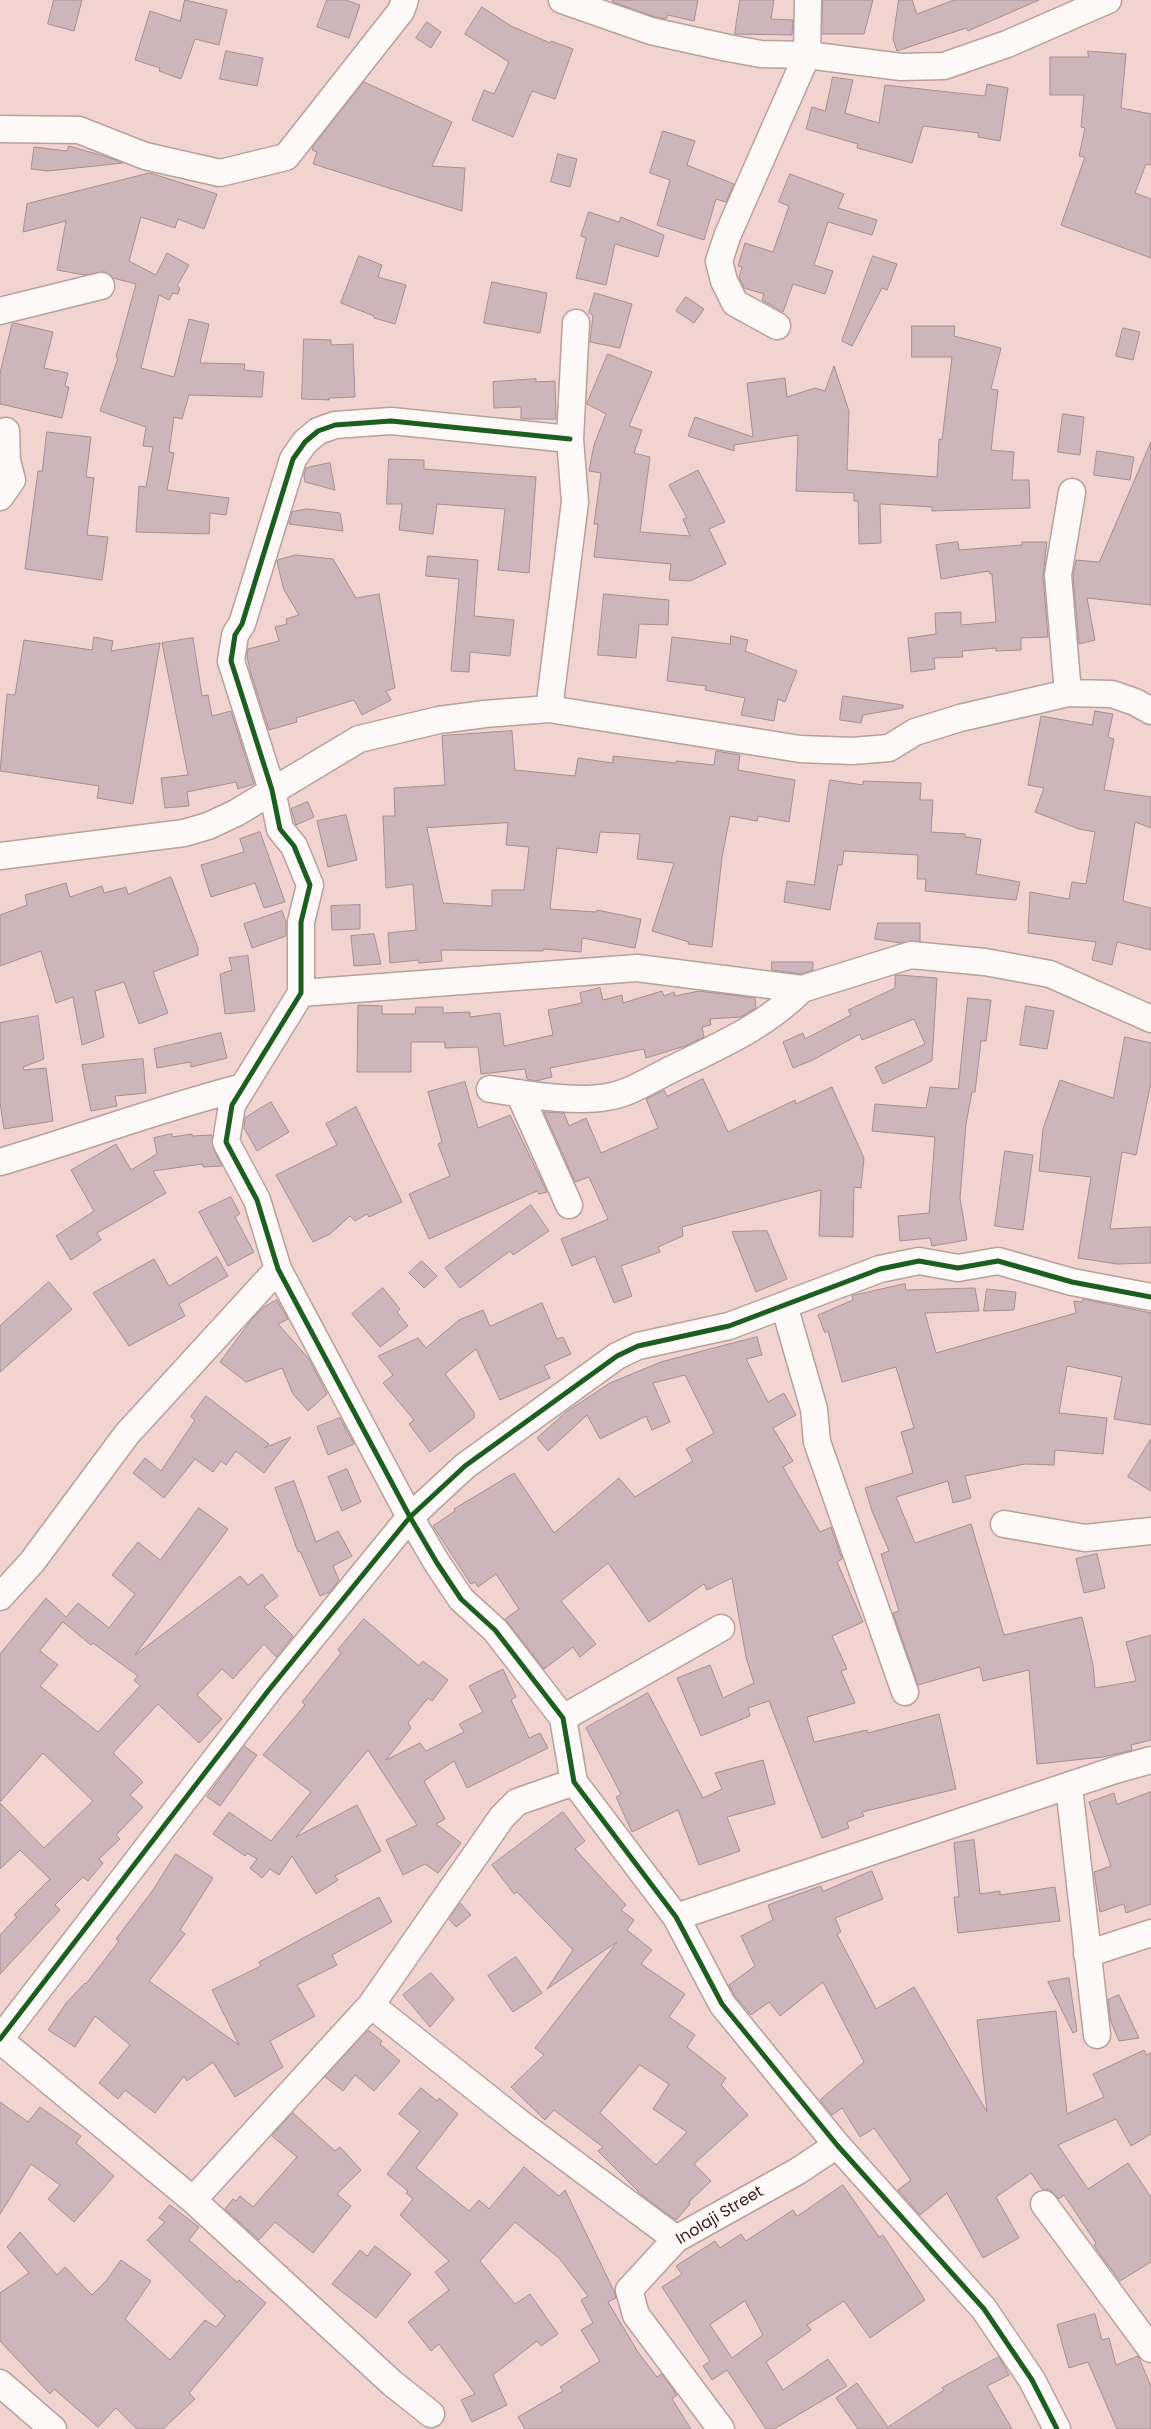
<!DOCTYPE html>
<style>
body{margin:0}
canvas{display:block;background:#f1d4cf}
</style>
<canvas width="1151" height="2429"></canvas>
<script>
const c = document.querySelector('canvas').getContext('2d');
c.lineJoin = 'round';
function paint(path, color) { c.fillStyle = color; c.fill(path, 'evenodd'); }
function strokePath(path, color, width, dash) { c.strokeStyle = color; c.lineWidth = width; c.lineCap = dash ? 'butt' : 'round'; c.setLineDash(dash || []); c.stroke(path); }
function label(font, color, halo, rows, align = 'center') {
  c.font = font + ' Poppins,sans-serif'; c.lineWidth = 5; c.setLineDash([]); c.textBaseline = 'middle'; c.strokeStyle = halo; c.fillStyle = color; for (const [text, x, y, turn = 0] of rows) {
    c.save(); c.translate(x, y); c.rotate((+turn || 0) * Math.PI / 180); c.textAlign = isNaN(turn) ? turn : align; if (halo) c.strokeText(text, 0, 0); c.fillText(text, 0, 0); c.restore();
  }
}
const building = new Path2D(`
 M54,0H82L74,31L48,24Z
 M185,0L227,10L219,45L195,39L181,79L159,71L160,68L135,60L150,11L180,21Z
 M327,0H346L360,5L349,38L317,27Z
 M613,0H698L694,21L668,15L666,19L655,17L613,2Z
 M740,0H774L771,19L793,20L792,35L735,34Z
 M823,0H873L864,34H822Z
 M899,0H912L917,14L954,0H1039L968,31L966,28L897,51L893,39Z
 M482,7L511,26L550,43L551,41L573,49L555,99L532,91L513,137L472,120L484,90L494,94L509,62L465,34Z
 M427,22L441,32L431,48L416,38Z
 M226,51L263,58L257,86L220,79Z
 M1088,51L1126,54L1121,108L1151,114V165L1146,164L1135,193L1151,199V258L1061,225L1085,157L1079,156L1085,128L1081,127L1084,95H1050V57H1088Z
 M833,77L853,80L845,113L879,123L885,85L985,96L987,84L1008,88L1000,141L978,137L979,133L923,126L912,163L857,148L858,144L806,129L812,107L825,111Z
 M364,82L452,122L432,166L465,168L462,211L313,164L317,152L312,150L314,145Z
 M663,131L695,141L687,165L734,184L726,202L716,199L704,240L657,225L670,180L650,173Z
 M69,146L104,156L123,163L48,171L31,169L34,147L67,151Z
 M558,154L577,159L570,187L551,182Z
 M150,173L217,194L204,229L178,219L175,228L141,217L129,261L156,275L167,253L189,265L177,286L180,288L178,294L173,293L169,300L159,295L141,368L174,377L189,319L209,324L200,363L245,364L244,370L264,372L262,397L189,395L182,419L174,417L169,452L174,453L167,490L229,498L226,515L210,513L209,534L136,532L139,486L146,487L153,447L143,446L146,427L100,411L118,358L116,357L136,284L113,278L105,272L85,275L57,270L66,221L23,232L27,204Z
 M790,174L844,194L838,208L877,220L872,235L828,222L814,265L833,271L825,294L793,284L783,312L762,300L764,294L744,288L739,277L742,267L738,266L745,243L773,252L789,206L779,202Z
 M589,212L619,222L621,217L664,235L658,257L615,244L606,285L576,278L586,238L581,236Z
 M359,256L382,265L378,277L406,285L395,324L374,318V316L341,303Z
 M873,256L897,264L887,290L882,288L852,346L842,341Z
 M492,282L547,293L540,333L484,323Z
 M595,293L632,304L620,348L590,342L593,315L589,313Z
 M686,297L704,309L694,323L676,311Z
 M14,323L53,332L44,368L68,373L65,386L69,387L62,418L0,404V373L12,324Z
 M912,326H955L954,336L1001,348L991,389L998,390L991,450L1014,452L1012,480H1029L1030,508L932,511V507L880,504L881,543L859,544L858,501H854V493L796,491L798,435L734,445V451L688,436L695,417L753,437L747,383L785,378L787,397L815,388L825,391L834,366L849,411L847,470L937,477L939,439L942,440L952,357H912Z
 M1123,328L1140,332L1133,360L1116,356Z
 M304,339L331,340V345L353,344L355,397L329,398V400L302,399Z
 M608,354L652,372L629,426L642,430L634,453L650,457L640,532L690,536L683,519L687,518L669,485L698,470L725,522L709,529L726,564L690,581L669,580L671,564L594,557L598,524H594L601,473L589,471L594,445L606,414L587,404Z
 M536,379V382L555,381L556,419H521V407L494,408L493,382Z
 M1063,414L1084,417L1080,455L1058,452Z
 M47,432L91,437L86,477L94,478L87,535L108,537L102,580L25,569L38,471H42Z
 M1151,442V605L1087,598L1095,640L1079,644L1073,576L1076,560L1099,562Z
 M1097,451L1134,457L1130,480L1094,475Z
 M389,459L424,460V469L536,477L529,573L498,570L505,509L437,504L433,534L399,530L402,504H387Z
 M330,463L335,490L305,482L304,475L306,468Z
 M307,509L340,513L343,531L289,524L292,512Z
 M958,542L959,550L1022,545V542H1047L1043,576L1048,637L1021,638V650L996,651V648L962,651L963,657L934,658L935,669L911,672L908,638L936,634L935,613L961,612V625L996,622L992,574H990L989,571L941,579L936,545Z
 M296,555L333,559L356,598L379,594L395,688L386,691L391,700L362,715L354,700L296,718L297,722L269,730L251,674L247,657L248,649L279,641L275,627L287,624L286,619L299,615L284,590L277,562L278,560Z
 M428,556L478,560L474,616L514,620L510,656L470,652L469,672L451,671L459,579L426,576Z
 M604,594L669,600L668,625L639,624L636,658L598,655Z
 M731,636L748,640L745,651L797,671L785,702L778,699L774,721L741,715L745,698L705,690L706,686L667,681L672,637L730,644Z
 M94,637L113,641L111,651L160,643L133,804L97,798L99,786L0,771L7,694L15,695L24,640L92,650Z
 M193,638L202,696L208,695L212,716L231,711L254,784L238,789L236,782L187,792L189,806L165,808L161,778L188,775L162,643Z
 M843,696L903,705V708L863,715L861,723L840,720Z
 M1095,711L1113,714L1108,737L1114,739L1104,790L1151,797V828L1135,822L1123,901L1151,908V950L1117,942L1112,965L1092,960L1096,942L1028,933L1030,892L1069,899L1072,882L1086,884L1095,832L1079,829L1035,812L1044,788L1028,785L1041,716L1092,725Z
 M512,731L515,770L575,776L578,758L613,763V756L676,763V761L714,765L716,751L740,755L738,770L795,780L789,822L758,816L757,821L730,816L722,857L712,947L688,944L689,942L652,931L674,863L637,859L640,834L600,832L597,853L557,848L550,909L596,912L597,910L641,919L635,948L582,938L581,952L543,949V951L441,950L442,961L419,963L418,960L390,963L388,933L416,930L413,884L386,888L383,816H395L394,788L445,785L442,736ZM508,823L506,845L529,847L524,890H492V906L443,903L427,828Z
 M830,780L863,785V781L921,783L920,800H933L931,832L965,834V837L981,839L976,874L1020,882L1016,900L925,891L926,879H917L918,855L844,851L842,865H838L830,910L784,902L787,881L814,885Z
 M308,802L314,817L296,825L291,809Z
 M346,815L357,860L328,867L317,821Z
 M260,832L285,902L264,908L255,883L211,897L201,865L244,852L240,839Z
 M171,877L198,948V955L153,972L168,1013L139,1024L124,982L95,991L104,1037L82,1045L73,997L56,1003L41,951L0,966V915L27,905L25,895L66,883L70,897L102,886L104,893L126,887L128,894Z
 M360,905V929L332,930L331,906Z
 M282,911L286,922V936L252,948L244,924Z
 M878,923H920V941L900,943L875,939Z
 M374,934L381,964L354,966L351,936Z
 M248,956L255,1011L225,1014L220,974L232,970L229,958Z
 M772,962H813V970L801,974L772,970Z
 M899,975L937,978L932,1061L883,1084L875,1067L925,1044L914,1019L862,1040L860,1034L813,1060L793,1068L783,1042L803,1033L805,1039L851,1015L848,1010L895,988V976Z
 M600,988L603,1000L622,995L623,1003L662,991L664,996L674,992L675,996L699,991L755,998L756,1008L741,1017L710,1019L711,1025L702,1027L704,1037L685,1046L646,1058L644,1049L550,1068L552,1077L536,1081L527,1079L525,1069L481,1074L478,1047L445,1048V1042H411V1072H357L358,1005L382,1006V1014H415L416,1007H443V1013L470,1012V1017L500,1013L504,1046L553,1035L548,1010L582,1003L580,993Z
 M968,998L991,1000L986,1041H981L975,1092H972L966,1124L960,1198L967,1240L932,1246L930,1238L900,1241L898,1216L929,1213L935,1137L872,1131L875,1104L926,1108L930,1087L958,1089Z
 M1026,1006L1054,1011L1047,1049L1020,1045Z
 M38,1016L44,1059L23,1067L24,1070L46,1068L53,1121L4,1129L0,1102V1023Z
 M221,1033L227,1058L191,1067L190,1062L157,1068L154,1049Z
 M1125,1037L1151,1043V1083L1136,1155L1122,1152L1110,1229L1151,1227V1263L1117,1264L1078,1258L1091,1177L1039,1171L1043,1129L1060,1080L1113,1098Z
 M143,1059L146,1093L115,1096L117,1106L91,1111L82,1065Z
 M703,1079L728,1132L795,1100L796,1104L832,1087L864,1158L861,1188L854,1187L853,1237L819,1236L821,1190L682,1227L683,1236L658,1247L660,1252L621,1266L632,1296L614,1303L595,1256L572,1266L561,1239L608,1219L589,1177L575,1182L544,1112L564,1113L569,1126L586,1118L601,1153L658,1128L646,1099L664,1090L667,1096Z
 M465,1082L478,1128L510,1115L547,1192L539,1194L537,1191L429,1239L409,1194L450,1176L438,1144L442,1142L428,1092Z
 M271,1102L289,1132L257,1151L244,1128L245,1118Z
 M356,1107L402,1202L369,1217L367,1214L355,1221L350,1216L330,1234L313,1242L276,1175L337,1145L326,1124Z
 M172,1134V1137L192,1134V1136L212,1135L213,1148L222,1166L203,1167V1164L153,1171L166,1193L97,1233L101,1240L71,1260L56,1236L94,1211L71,1170L116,1144L131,1170L157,1154L154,1138Z
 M1005,1151L1033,1155L1023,1230L995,1226Z
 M231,1197L240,1214L235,1217L254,1252L228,1266L199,1212Z
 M531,1205L549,1231L513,1255L510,1251L460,1288L445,1268Z
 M767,1231L787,1279L756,1292L732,1232Z
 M217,1257L228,1276L179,1304L185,1316L129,1346L93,1293L154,1259L169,1286Z
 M422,1261L437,1276L424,1288L409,1273Z
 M49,1282L72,1309L0,1372V1326Z
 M905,1284L906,1290L975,1288L979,1311L925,1313L936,1353L1076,1313L1074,1301L1082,1302L1083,1299L1151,1313V1425L1114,1419L1122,1377L1067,1366L1059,1413L1107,1418L1103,1454L1055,1450L1054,1465L1025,1464L965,1476L971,1498L953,1503L948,1481L896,1497L915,1543L971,1524L1004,1635L1082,1617L1093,1665L1095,1688L1136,1681L1126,1642L1151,1635V1740L1131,1745L1132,1750L1103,1757L1037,1764L1029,1670L983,1681L980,1667L918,1685L893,1613L899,1611L881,1554L889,1551L872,1511L865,1488L913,1473L901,1432L914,1428L896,1367L842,1382L828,1331L825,1333L818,1315L853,1300L852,1296Z
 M383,1288L400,1309L397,1312L408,1326L380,1347L352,1314Z
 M987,1289L1016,1292L1014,1310L984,1311Z
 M277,1300L288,1319L278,1324L309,1359L327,1394L308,1411L293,1394L282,1368L246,1382L220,1362L252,1319L264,1307Z
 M542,1303L557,1339L563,1337L571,1354L544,1366L550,1378L500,1400L476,1349L445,1374L474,1412V1418L430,1452L409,1424L414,1420L383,1383L393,1375L378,1356L418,1338L426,1348L459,1320L483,1310L490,1326Z
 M757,1337L762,1355L746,1359L768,1402L784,1393L796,1415L773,1428L793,1461L783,1467L820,1532L831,1527L842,1559L837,1562L863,1622L832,1636L847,1669L841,1671L855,1703L807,1717L814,1742L867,1730L868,1733L939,1714L956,1789L862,1812L864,1816L847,1822L849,1828L822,1838L769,1701L748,1708L750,1716L701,1736L677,1678L710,1665L723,1698L754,1683L746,1657L732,1578L707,1590L704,1584L649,1622L608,1563L561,1601L596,1644L580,1657L573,1647L544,1669L505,1619L519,1609L496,1574L478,1587L475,1582L471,1584L433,1526L455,1511L454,1509L514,1473L554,1533L619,1478L635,1497L693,1461L686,1449L714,1433L685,1375L653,1383L670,1422L652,1430L646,1416L600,1439L587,1415L548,1451L537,1438L566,1412L610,1383L661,1362Z
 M206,1396L269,1444L264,1448L291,1437L264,1473L236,1451L226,1465L221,1461L213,1472L195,1459L164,1498L133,1473L145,1458L161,1471L195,1420L191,1417Z
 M340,1418L354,1444L328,1455L317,1427Z
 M1151,1439V1491L1128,1477Z
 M347,1469L361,1502L342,1511L328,1477Z
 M294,1481L316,1542L338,1531L352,1556L333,1566L339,1580L330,1592L320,1596L300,1551L298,1552L275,1488Z
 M199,1508L228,1529L135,1655L240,1576L248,1585L262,1574L278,1596L264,1607L293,1636L276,1657L264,1644L233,1679L222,1669L197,1695L222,1719L199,1743L158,1704L113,1753L143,1782L130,1795L143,1807L116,1835L120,1839L99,1859L103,1863L88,1881L83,1877L55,1905L60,1910L0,1974V1935L17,1917L14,1915L50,1879L20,1850L0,1869V1803L44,1848L93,1801L43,1753L0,1802V1654L46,1598L66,1617L78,1603L109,1628L135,1594L112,1575L138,1542L160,1560ZM63,1622L91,1645L93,1643L138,1676L134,1680L140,1686L98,1732L40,1686L58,1665L40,1651Z
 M1097,1554L1105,1588L1084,1593L1076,1559Z
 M364,1619L419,1666L423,1661L448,1680L432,1701L428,1698L408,1723L411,1728L386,1760L420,1743L426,1751L464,1732L459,1724L483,1712L469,1686L503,1669L516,1697L511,1700L529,1738L540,1733L548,1748L467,1788L454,1761L424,1781L445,1819L436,1824L461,1843L438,1873L425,1864L403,1875L386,1840L417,1825L368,1750L296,1837L357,1805L381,1851L335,1876L338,1880L316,1894L292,1856L279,1875L270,1869L262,1878L250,1868L257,1859L247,1853L245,1856L213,1834L229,1812L271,1841L311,1792L263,1755L305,1705L302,1702L341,1653L338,1650Z
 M648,1693L703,1798L722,1789L715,1773L763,1760L775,1804L727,1817L740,1851L699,1865L678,1810L632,1832L616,1797L621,1794L586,1728Z
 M244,1746L257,1755L220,1806L207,1797Z
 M1151,1792V1904L1126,1913L1124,1904L1100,1912L1094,1872L1111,1866L1089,1802L1114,1793L1117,1804Z
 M563,1812L585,1841L575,1849L626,1905L621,1910L634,1920L627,1930L652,1950L641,1964L685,1994L669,2017L695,2035L687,2047L726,2078L721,2085L748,2115L694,2164L711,2181L689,2202L690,2204L676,2220L643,2196L598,2151L603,2147L554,2110L545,2120L511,2087L544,2055L535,2048L617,1942L547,1989L573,1950L517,1892L514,1894L492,1865ZM640,2065L669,2084L653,2109L687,2132L656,2165L600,2113Z
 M974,1840L980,1894L1000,1891V1895L1055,1887L1060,1921L958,1933L954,1897H959L954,1843Z
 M176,1854L213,1878L180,1930L185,1934L149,1981L239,2045L212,1990L261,1966L259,1962L379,1897L392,1922L332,1955L337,1965L297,1985L315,2016L270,2041L283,2067L235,2097L213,2062L187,2081L184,2076L155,2113L125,2090L118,2099L99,2083L130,2045L95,2016L75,2047L48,2030L67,2002L85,1983L86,1984L119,1941L116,1939L153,1890Z
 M872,1871L883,1899L835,1918L841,1932L837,1934L876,2009L914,1987L987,2112L977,2020L1056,2011L1067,2114L1104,2097L1093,2074L1144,2050L1146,2055L1151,2053V2134L1131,2146L1116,2119L1058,2145L1088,2189L1128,2163L1151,2197V2262L1120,2281L1099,2253L1094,2245L1096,2243L1064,2195L1059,2199L1050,2190L1042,2189L1031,2173L996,2197L1019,2238L983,2258L947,2193L920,2215L898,2190L911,2180L874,2128L860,2137L842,2108L832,2115L820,2100L864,2062L823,1982L780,2016L769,2002L751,2015L735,1996L729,1985L755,1966L741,1936L773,1920L768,1905L821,1886L823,1891Z
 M460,1903L471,1915L456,1927L449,1919Z
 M516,1957L542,1993L513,2012L488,1976Z
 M431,1973L454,1999L430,2027L403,1995Z
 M1069,1978L1077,2031L1073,2033L1048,1982Z
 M1119,1995L1139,2038L1119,2041L1111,2022L1108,2000Z
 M368,2030L382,2041L380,2044L400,2061L374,2091L355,2075L343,2091L325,2077Z
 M421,2088L437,2101L439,2098L458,2114L416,2168L469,2211L479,2200L489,2209L524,2167L559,2196L565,2190L614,2291L616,2298L608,2302L638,2352L657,2377L662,2374L677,2395L672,2399L691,2429H525L518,2417L563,2391L560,2387L600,2361L581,2330L593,2323L581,2300L588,2296L559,2258L515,2222L480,2261L515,2304L530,2294L558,2334L541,2346L537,2341L493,2375L507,2405L472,2422L461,2400L475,2394L439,2344L431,2351L408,2322L449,2290L435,2272L449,2261L400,2215L413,2199L406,2193L408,2191L387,2174L420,2131L399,2114Z
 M0,2102L28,2122L40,2107L81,2136L76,2143L114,2176L74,2222L48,2199L60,2185L31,2164L0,2214Z
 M293,2113L335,2151L340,2147L361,2170L337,2194L351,2206L313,2253L275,2222L259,2240L225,2209L233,2199L236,2201L240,2196L253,2207L297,2157L272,2136Z
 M843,2185L879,2237L883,2235L925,2300L870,2338L844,2301L807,2325L811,2330L766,2362L783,2390L828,2359L847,2386L774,2429H766L727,2370L712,2380L703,2366L710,2361L662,2287L682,2274L676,2266L715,2241L720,2248L741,2234L746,2241L793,2210L797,2216ZM745,2301L763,2335L732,2358L710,2325Z
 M170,2205L199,2227L189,2240L237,2282L239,2280L266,2303L189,2393L195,2399L163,2429H137L116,2408L98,2427L54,2389L50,2394L0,2341V2293L29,2273L7,2247L20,2232L57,2275L65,2267L92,2295L106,2281L121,2260L151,2281L125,2319L170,2360L205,2320L216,2327L225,2316L147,2240L165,2222L159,2218Z
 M375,2246L411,2274L376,2318L332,2284L360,2250L367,2256Z
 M1095,2314L1102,2340L1109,2338L1116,2365L1138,2356L1139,2358L1151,2386V2429H1117L1088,2362L1069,2368L1057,2325Z
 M999,2357L1009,2375L987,2386L1012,2429H858L836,2398L857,2383L888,2427L944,2390L942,2388Z`);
paint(building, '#ccb6bc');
strokePath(building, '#a48f94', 1);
const minor = new Path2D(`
 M562,0L651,31L728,48L761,54L807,55L901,67L944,66L1007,44L1108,0
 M0,129L79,130L145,156L220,173L286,157L401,11L405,0
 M0,311L101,286
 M777,326L735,303L724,281L719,261L728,234L807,55L808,0
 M570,439L391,421L335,425L318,431L305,442L293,459L242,624L235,635L231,661L272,790L280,829L294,846L310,885L301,922V993L232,1105L226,1142L257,1200L278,1269L410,1517L437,1563L461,1599L495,1630L563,1718L574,1782L676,1917L722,2004L837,2145L984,2309L1032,2380L1057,2429
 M0,497L12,480L7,461L6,431
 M1068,693L1058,575L1072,492
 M549,709L575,502L570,439L576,323
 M0,856L184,833L208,826L236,813L359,739L439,720L485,714L549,709L800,749L852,751L889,748L915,732L960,718L1068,693L1112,694L1135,702L1151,711
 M301,993L637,968L802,989L911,955L985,962L1050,974L1151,1019
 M490,1089C524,1094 573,1103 607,1097C628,1094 648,1081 666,1072C714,1048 764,1028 802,989
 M519,1093L569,1205
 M0,1162C81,1138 161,1108 243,1087
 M784,1305L814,1409L817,1442L905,1692
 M1004,1524L1085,1538L1151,1531
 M0,1597L32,1562L127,1434L278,1269
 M563,1718L721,1628
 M1069,1786L1097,2035
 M676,1917L1115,1770L1151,1760
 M1087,1954L1151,1933
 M371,2005L521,2124L676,2239
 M0,2039L268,1691L410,1517L465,1466L617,1356L638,1346L729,1326L880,1269L919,1261L958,1268L998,1261L1072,1282L1151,1297
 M0,2040L193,2200L392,2383L431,2414
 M193,2200L371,2005L502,1817L517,1802L574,1782
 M1044,2204L1151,2349
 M0,2383L53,2429
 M721,2429L636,2315L629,2290L676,2239L798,2171L837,2145`);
strokePath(minor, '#b8a09c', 29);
strokePath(minor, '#fdf9f8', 26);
strokePath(new Path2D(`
 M570,439L391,421L335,425L318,431L305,442L293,459L242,624L235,635L231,661L272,790L280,829L294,846L310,885L301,922V993L232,1105L226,1142L257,1200L278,1269L410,1517L437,1563L461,1599L495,1630L563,1718L574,1782L676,1917L722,2004L837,2145L984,2309L1032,2380L1057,2429
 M0,2039L268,1691L410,1517L465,1466L617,1356L638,1346L729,1326L880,1269L919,1261L958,1268L998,1261L1072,1282L1151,1297`), '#1b5e20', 5);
label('16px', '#371f1b', '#fff8f6', [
 ["Inolaji Street",720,2216,-31]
]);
</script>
